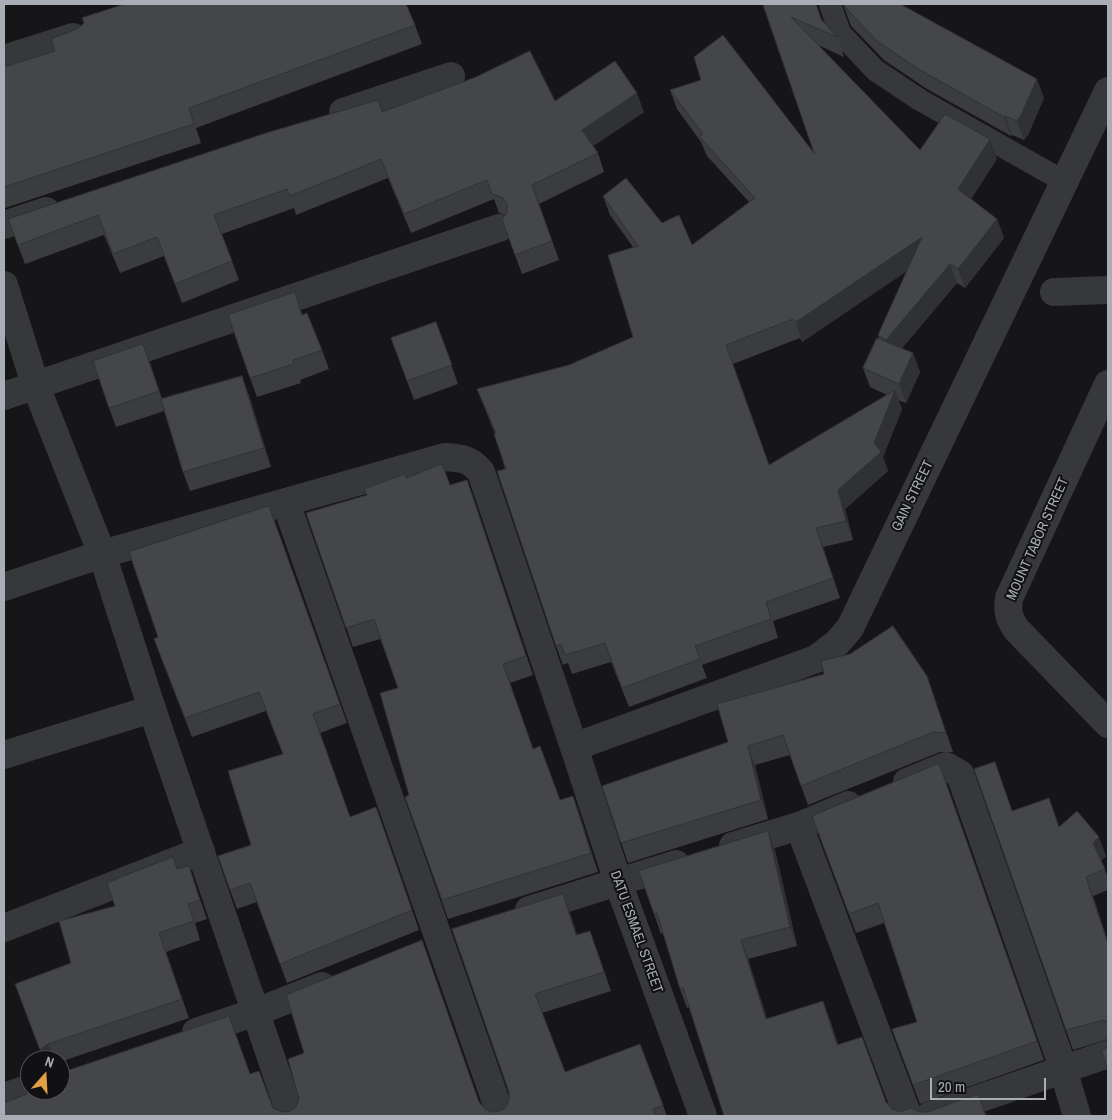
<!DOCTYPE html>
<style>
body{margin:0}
#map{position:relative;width:1112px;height:1120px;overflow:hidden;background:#161618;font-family:"Archivo Narrow",sans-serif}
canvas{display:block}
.frame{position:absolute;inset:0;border:5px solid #a9aeb6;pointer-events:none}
.north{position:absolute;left:20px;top:1050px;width:50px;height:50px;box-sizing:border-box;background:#111113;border:1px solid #4e5054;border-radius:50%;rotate:19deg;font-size:14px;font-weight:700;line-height:20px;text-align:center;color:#a9aeb6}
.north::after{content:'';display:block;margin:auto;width:18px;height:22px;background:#e39f43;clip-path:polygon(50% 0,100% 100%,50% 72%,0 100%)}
.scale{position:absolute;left:930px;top:1078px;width:116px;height:22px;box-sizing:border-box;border:2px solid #a9aeb6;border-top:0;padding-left:6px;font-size:15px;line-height:18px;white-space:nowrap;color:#a9aeb6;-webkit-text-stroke:4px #111113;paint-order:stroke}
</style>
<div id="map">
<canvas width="1112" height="1120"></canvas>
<div class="frame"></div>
<div class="north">N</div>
<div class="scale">20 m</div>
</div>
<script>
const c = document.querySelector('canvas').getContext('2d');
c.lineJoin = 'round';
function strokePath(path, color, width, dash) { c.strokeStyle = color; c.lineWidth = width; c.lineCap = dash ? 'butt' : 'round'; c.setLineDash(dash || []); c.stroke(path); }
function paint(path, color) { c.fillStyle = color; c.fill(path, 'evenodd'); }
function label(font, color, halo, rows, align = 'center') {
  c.font = font + ' "Archivo Narrow",sans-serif'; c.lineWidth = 4; c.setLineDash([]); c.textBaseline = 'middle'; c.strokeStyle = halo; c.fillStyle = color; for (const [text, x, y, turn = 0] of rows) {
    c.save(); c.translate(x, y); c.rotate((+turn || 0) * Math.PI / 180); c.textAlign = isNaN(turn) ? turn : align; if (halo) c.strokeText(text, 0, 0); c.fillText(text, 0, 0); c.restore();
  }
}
strokePath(new Path2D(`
 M830,4L840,33L875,70L920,100L1065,182`), '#37383c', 22);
strokePath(new Path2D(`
 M286,503L501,1116
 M4,755L152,709
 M799,826L908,1116
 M529,910L618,882
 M256,1012L322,986
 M929,1116L1108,1054`), '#37383c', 28);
strokePath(new Path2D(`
 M4,59L73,37
 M343,112L451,76
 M4,225L46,211
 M4,285L35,384L102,554L152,709L291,1116
 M1054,292L1108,290
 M1108,384L1009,598C1007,612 1009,619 1017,630L1108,724
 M4,396L499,228
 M4,587L102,554L445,457C462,458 470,459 481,472L574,747
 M907,782L946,766L960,774L1060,1059L1077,1116
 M733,846L799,826L848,805
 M618,882L676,864
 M4,928L201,851
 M196,1032L256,1012
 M4,1097L30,1088`), '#37383c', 28);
strokePath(new Path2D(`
 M703,1116L618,882L574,747L816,659L837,643L850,628L1108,91`), '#37383c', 28);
paint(new Path2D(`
 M125,4L415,25L422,44L196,128L201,143L5,208L4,206V67L55,51L77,29Z
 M763,4L818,8L821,19L837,37L844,57L818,45L920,150L997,159L971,199L997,219L1004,238L965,288L957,283L902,348L913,353L920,372L906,403L898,400L902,409L883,457L888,471L845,509L853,540L823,547L840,598L773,621L778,638L702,665L707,678L629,707L611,662L572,674L568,663L563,665L556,646L495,434L477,389L569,365L633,337V247L610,215L603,196L662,223L692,245L749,202L707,156L701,142L677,109L670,90L814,153ZM907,271L878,335L879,338L863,368L870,387L887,395L769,465L733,364L800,338L802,342Z
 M843,4H903V6L1044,98L1028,135L1024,140L1012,135L1011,136L927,89L884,60L851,26Z
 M555,101L644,112L593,146L598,153L604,172L539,204L559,260L522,274L502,220L506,215L499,213L494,199L411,233L388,178L296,215L294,208L222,234L239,280L182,303L164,256L120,273L104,235L25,264L8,219L383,112Z
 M303,314L322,350L329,369L300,380L301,383L257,397L250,378Z
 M436,322L458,384L414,400L391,338Z
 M150,363L162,399L249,395L271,467L190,491L183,472L164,411L116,427L109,408Z
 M406,478L450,485L467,480L533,675L510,683L533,749L560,800L573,796L598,872L448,919L405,797L409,795L398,688L380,639L353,647L306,513L367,495Z
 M269,506L347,723L320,733L350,817L376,807L419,930L287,983L257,902L237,909L230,890L251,845L283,754L266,711L192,737L161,658L158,637Z
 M927,676L953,752H940L808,805L790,755L755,765L768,819L628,863L602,786Z
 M974,769L1012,811L1059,827L1106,856L1101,861L1108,877V890L1093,896L1108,942V1039L1073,1050Z
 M947,785L1044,1060L920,1104L892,1029L917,1022L884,923L856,933L812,816Z
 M775,850L797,946L748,959L767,1019L830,1020L838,1044L892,1109L899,1112H919L986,1116H724L689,1007L687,1008L680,989L663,933L661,934L654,914Z
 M177,869L195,885L207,919L195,923L200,940L166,952L189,1018L60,1062V1060H44L15,984L71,963L115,906Z
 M570,913L577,935L597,950L611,991L542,1013L565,1072L640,1044L667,1116H4L27,1094L250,1074L273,1108L282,1112L480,1103L484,1108L491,1112L500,1111L506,1107L509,1100V1092L452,929Z`), '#3b3c40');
paint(new Path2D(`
 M1037,79L1044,98L1028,135L1024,140L1017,121Z
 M637,93L644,112L588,149L582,130Z
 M1005,116L1012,135L1011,136L1004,117Z
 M990,139L997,159L965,208L958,189Z
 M997,219L1004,238L965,288L958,269Z
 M922,237L929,256L802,342L796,322Z
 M950,264L957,283L893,359L886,340Z
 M143,344L150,363L166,410L159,391Z
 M913,353L920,372L906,403L899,384Z
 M242,376L249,395L271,467L264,448Z
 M895,390L902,409L883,457L888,471L845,509L853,540L846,521L838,490L874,443Z
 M467,480L474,499L533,675L526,656Z
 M816,528L823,547L840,598L833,578Z
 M748,746L755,765L768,819L761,800Z
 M573,796L580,815L598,872L591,853Z
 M768,831L775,850L797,946L790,927Z
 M1099,837L1106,856L1100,862L1093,843Z
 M1086,877L1093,896L1108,942V944Z
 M563,894L570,913L583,954L576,935Z
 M741,940L748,959L773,1038L766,1019Z
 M823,1001L830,1020L844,1064L837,1045Z
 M48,1044L54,1060H44L40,1050Z`), '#303134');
const building = new Path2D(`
 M125,4H406L415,25L189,108L194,124L4,187V67L55,51L51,39L77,29L84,23L82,18Z
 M763,4H816L821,19L837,37L791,17L920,150L945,114L990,139L958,189L997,219L958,269L950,264L886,340L878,335L922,237L796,322L793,319L726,345L769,465L895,390L874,443L881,452L838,490L846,521L816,528L833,578L766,602L771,619L695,646L700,659L622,688L605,643L565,655L561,644L556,646L497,471L506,469L494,434L496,433L477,389L569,365L633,337L608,255L638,246L603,196L626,178L662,223L679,215L692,245L755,198L700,137L703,134L670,90L701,80L694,57L723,35L814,153Z
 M843,4H902V5L1037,79L1021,115L1017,121L1005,116L1004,117L920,70L877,41L845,7Z
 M530,51L555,101L615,61L637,93L582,130L598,153L532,185L552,241L515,255L502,220L507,212V203L502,197L492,194L487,180L404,214L381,159L290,196L287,189L214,215L232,261L175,284L157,237L113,254L98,215L18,245L8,219L266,133L378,100L382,112L476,77Z
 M295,292L302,315L307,313L322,350L293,360L294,364L250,378L228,315Z
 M436,322L452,365L407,381L391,338Z
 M877,338L913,353L899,384L863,368Z
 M143,344L159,391L109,408L93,361Z
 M242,376L264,448L183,472L161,399Z
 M442,464L450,485L467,480L526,656L503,664L533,749L540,746L560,800L573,796L591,853L442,900L405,797L409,795L380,693L398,688L374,619L346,628L306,513L367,495L364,489L405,474L406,478Z
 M269,506L340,704L313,714L350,817L376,807L412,910L280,964L250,883L230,890L218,856L251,845L228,771L283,754L259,692L185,718L154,639L158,637L129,552Z
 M893,626L927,676L946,733L933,732L801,786L783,735L748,746L761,800L621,843L602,786L728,742L717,704L824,674L821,661L850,654Z
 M995,762L1012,811L1049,798L1059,827L1077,811L1099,837L1093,843L1105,869L1086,877L1108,944V1022L1104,1020L1066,1030L974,769Z
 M938,764L940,766L1037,1041L913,1085L892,1029L917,1022L878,903L849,914L812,816Z
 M768,831L790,927L741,940L766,1019L823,1001L837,1045L862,1037L886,1102L892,1109L899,1112L911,1108L919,1112H927L978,1094L986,1116H724L683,988L680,989L657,913L654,914L639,871Z
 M173,857L177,869L189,866L200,900L188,904L194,921L159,933L182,999L48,1044L40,1050L15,984L71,963L59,921L115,906L107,883Z
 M563,894L576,935L590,931L604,972L535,994L565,1072L640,1044L663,1105L653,1109L656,1116H4V1103L27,1094L25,1090L30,1088V1090H60V1073L229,1016L250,1074L259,1071L273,1108L282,1112L290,1111L296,1107L299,1099L288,1059L304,1053L286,995L422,940L479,1102L484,1108L491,1112L500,1111L506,1107L509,1100V1092L452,929Z
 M1108,1047V1071L1102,1051Z`);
paint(building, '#45464a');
strokePath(building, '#303134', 1);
label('14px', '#a9aeb6', '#111113', [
 ["GAIN STREET",913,496,-64],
 ["MOUNT TABOR STREET",1038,539,-66],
 ["DATU ESMAEL STREET",636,932,70]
]);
</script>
